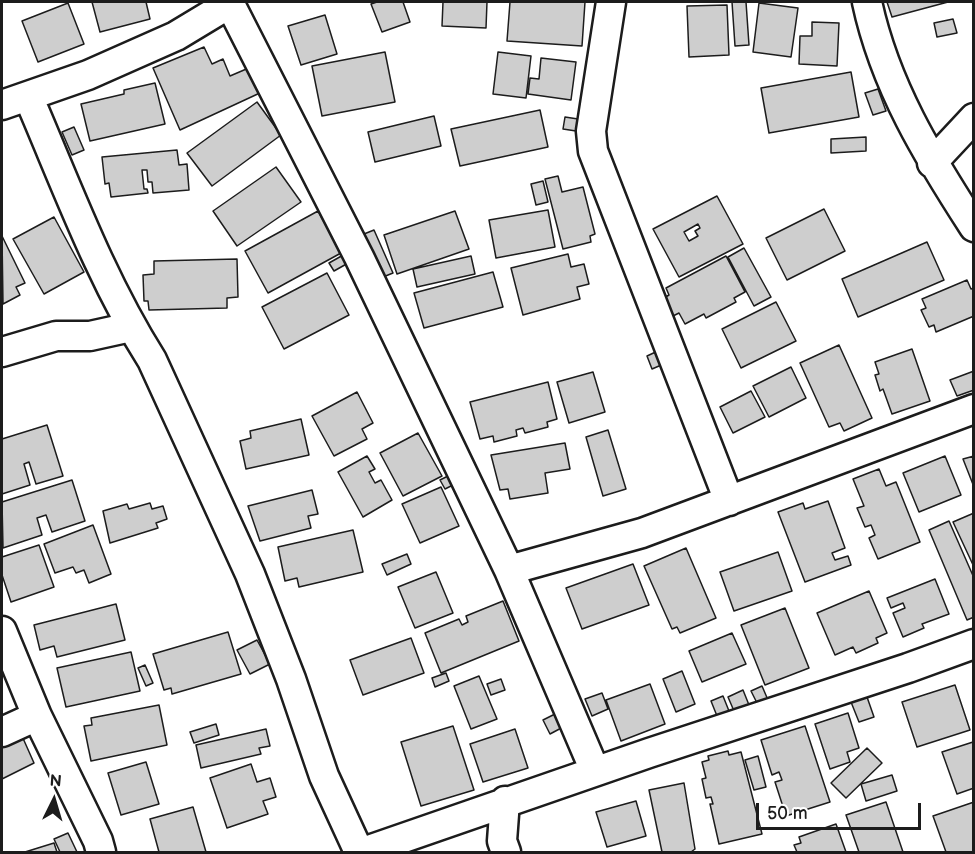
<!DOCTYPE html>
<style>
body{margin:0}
#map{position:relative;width:975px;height:854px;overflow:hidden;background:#fff;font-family:"Balsamiq Sans",sans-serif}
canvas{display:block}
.frame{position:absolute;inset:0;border:3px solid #1c1c1c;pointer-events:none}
.north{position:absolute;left:24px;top:770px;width:60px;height:60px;-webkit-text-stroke:4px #fff;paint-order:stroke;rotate:5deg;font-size:16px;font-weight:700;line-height:24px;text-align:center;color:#1c1c1c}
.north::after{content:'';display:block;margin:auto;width:21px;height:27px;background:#1c1c1c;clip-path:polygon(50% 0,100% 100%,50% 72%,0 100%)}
.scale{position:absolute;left:756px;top:803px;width:165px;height:27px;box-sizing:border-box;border:3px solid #1c1c1c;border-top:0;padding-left:8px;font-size:18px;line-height:21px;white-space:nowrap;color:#1c1c1c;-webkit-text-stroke:4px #fff;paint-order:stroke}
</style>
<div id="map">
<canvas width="975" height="854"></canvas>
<div class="frame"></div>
<div class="north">N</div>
<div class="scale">50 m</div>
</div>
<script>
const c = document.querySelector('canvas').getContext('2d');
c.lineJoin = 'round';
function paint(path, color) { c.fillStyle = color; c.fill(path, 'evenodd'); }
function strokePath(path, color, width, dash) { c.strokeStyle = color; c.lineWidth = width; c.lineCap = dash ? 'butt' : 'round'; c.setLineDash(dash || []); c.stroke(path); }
const building = new Path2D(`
 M92,2H146L150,19L100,32Z
 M377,2H403L410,22L382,32L371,4Z
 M443,2H487L486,28L442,26Z
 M510,2H585L582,46L507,41Z
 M732,2H746L749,45L735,46Z
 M887,2H948L892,17Z
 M68,3L84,44L38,62L22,21Z
 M759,3L798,8L791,57L753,52Z
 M727,5L729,55L689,57L687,6Z
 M325,15L337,54L301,65L288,26Z
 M953,19L957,33L937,37L934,23Z
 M812,22L839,23L837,66L799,64L800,36H812Z
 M204,47L212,64L223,59L230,76L251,67L262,92L180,130L153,68Z
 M385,52L395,102L322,116L312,66Z
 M498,52L531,56L526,98L493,94Z
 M541,58L576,62L571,100L528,94L530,78L539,79Z
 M851,72L859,117L769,133L761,88Z
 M155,83L165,124L90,141L81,104L124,94V90Z
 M878,89L886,111L873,115L865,93Z
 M257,102L281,135L212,186L187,153Z
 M540,110L548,147L460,166L451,129Z
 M434,116L441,146L375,162L368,132Z
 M565,117L578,119L576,131L563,129Z
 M74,127L84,150L72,155L62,132Z
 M866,137V151L831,153V139Z
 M177,150L179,165L187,164L189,190L153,193L152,182H148L147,170H142L144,189H147L148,193L111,197L109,183L105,184L102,157Z
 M276,167L301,202L237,246L213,211Z
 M558,176L562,192L583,187L595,234L590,236L591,242L563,249L545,179Z
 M543,181L548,202L536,205L531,184Z
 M717,196L743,244L679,277L653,229ZM698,224L700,228L695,231L698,236L689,241L684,232Z
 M824,209L845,251L787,280L766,238Z
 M548,210L555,247L496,258L489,220Z
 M318,211L341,253L268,293L245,251Z
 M455,211L469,249L397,274L384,235Z
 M54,217L84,272L44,294L13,239Z
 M374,230L393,273L383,277L364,234Z
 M2,236L25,283L16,287L20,295L3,304Z
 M927,242L944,280L858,317L842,279Z
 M744,248L771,297L754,306L728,257Z
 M345,254L350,262L334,271L329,263Z
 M568,254L571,267L584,264L589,284L577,287L580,299L523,315L511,268Z
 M471,256L475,274L417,287L413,269Z
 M726,256L745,292L734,298L736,302L706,318L704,314L685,324L679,313L673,316L664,298L669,295L666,288Z
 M237,259L238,297L227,298V308L149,310L148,301H144L143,275L154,274V261Z
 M493,272L503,307L424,328L414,293Z
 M327,273L349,315L284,349L262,307Z
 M967,280L971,289L974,288V316L936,332L934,325L929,327L921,310L926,308L922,299Z
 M776,302L796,341L741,368L722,329Z
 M839,345L872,418L844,431L840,423L829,427L800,363Z
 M912,349L930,401L892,414L883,389L880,391L875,375L879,374L875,362Z
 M660,350L666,363L652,369L647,356Z
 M791,367L806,398L769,417L753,386Z
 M974,371V390L957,396L950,380Z
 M593,372L605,412L569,423L557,382Z
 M548,382L557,419L547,422L548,427L525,433L523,428L516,430L517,436L494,442L493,436L480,439L470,402Z
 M751,391L765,417L733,433L720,407Z
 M357,392L373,423L362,429L367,439L334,456L312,416Z
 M301,419L309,455L246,469L240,441L251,438L250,431Z
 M47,425L63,476L36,484L29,462L24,464L30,485L2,494V439Z
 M608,430L626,489L603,496L586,437Z
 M418,433L442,476L403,496L380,453Z
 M565,443L570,469L545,473L548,493L510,499L508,489L500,490L491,455Z
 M367,456L375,469L369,472L375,483L381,480L392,500L363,517L338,472Z
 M945,456L961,495L919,512L903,473Z
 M974,456V487L963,459Z
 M879,469L886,486L896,482L920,542L878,559L869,538L875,535L871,525L865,527L857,508L864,506L853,479Z
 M454,473L459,482L445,489L440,480Z
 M72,480L85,521L52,532L46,515L37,518L42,535L3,548L2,502Z
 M441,487L459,526L420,543L402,504Z
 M312,490L318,514L308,516L311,528L260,541L248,506Z
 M828,501L845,548L832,553L835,560L848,556L851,565L805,582L778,512L803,503L805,509Z
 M150,503L152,509L163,506L167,519L156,523L158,528L110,543L103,511L127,504L129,509Z
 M974,513V567L953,522Z
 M949,521L974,578V617L967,620L929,530Z
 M93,525L111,574L89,583L84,570L76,573L73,567L55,573L44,544Z
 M353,530L363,572L299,587L297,578L285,581L278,547Z
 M39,545L54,587L11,602L2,575V557Z
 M686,548L716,618L680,633L677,627L672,629L644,566Z
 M778,552L792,591L734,611L720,572Z
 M407,554L411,564L387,575L382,564Z
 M633,564L649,605L582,629L566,588Z
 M436,572L453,613L415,628L398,587Z
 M935,579L949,614L922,624L924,628L903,637L893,613L905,608L903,603L891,608L887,598Z
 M869,591L887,633L876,638L878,643L856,653L853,647L835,655L817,613Z
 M503,601L519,641L441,673L425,633L459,619L462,625L468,622L466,616Z
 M116,604L125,640L57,657L54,646L40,650L34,625Z
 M785,608L809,668L765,685L741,625Z
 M228,632L241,674L172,694L171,688L164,690L153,654Z
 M732,633L746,664L702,682L689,651Z
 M411,638L424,673L363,695L350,660Z
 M257,640L270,664L250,674L237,650Z
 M131,652L140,691L66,707L57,668Z
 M145,665L153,683L146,686L138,668Z
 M682,671L695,704L676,712L663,679Z
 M446,673L449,681L435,687L432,678Z
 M479,676L497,719L471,729L454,686Z
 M501,679L505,690L491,695L487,684Z
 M650,684L665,724L621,741L606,700Z
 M955,685L970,730L917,747L902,702Z
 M762,686L768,700L758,705L751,691Z
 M743,690L749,705L734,711L728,697Z
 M602,693L608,709L592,716L585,699Z
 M723,696L729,711L717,716L711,701Z
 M867,697L874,717L859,722L851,702Z
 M159,705L167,745L91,761L84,726L92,725L91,718Z
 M559,712L565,726L550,734L543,720Z
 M848,713L859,748L847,752L850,762L830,769L815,724Z
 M216,724L219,735L194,743L190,732Z
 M453,726L474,790L421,806L401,742Z
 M805,726L830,802L786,816L775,782L782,780L779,772L772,775L761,740Z
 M18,727L34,763L2,779V735Z
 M266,729L270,746L259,748L261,754L201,768L196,745Z
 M515,729L528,768L483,782L470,744Z
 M973,742L974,788L957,794L942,752Z
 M867,748L882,763L846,798L831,783Z
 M728,751L729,755L741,752L762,834L719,844L710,804H713L711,797L706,798L702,779L706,778L702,762L709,760L708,756Z
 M758,756L766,787L754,790L745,760Z
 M146,762L159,804L121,815L108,773Z
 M251,764L257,782L270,778L276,797L263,801L268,814L227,828L210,778Z
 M892,775L897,791L866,801L861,784Z
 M684,783L695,849L691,852H662L649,790Z
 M636,801L646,836L607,847L596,812Z
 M886,802L903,852H859L846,815Z
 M974,802V852H946L933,816Z
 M193,807L206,852H159L150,819Z
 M836,824L846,852H797L794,845L801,843L799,837Z
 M68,833L77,852H60L54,839Z
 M54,843L57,852H25Z`);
paint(building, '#cecece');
strokePath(building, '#1c1c1c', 1.5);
const minor = new Path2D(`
 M229,2L359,257L509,570L595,771
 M611,2L591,131L593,151L729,501
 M867,2C885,86 928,156 974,227
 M28,96C66,184 100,278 152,360L250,574L291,679L324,776L359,852
 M2,105L88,75L176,36L229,4
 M932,163L974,118
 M2,352L56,336H90L131,327
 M509,570L642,533L974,409
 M2,631L37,716L98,841L101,852
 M2,732L37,716
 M505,801L502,841L506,852
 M363,852L649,753L908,668L974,644`);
strokePath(minor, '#1c1c1c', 33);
strokePath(minor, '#fff', 28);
</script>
